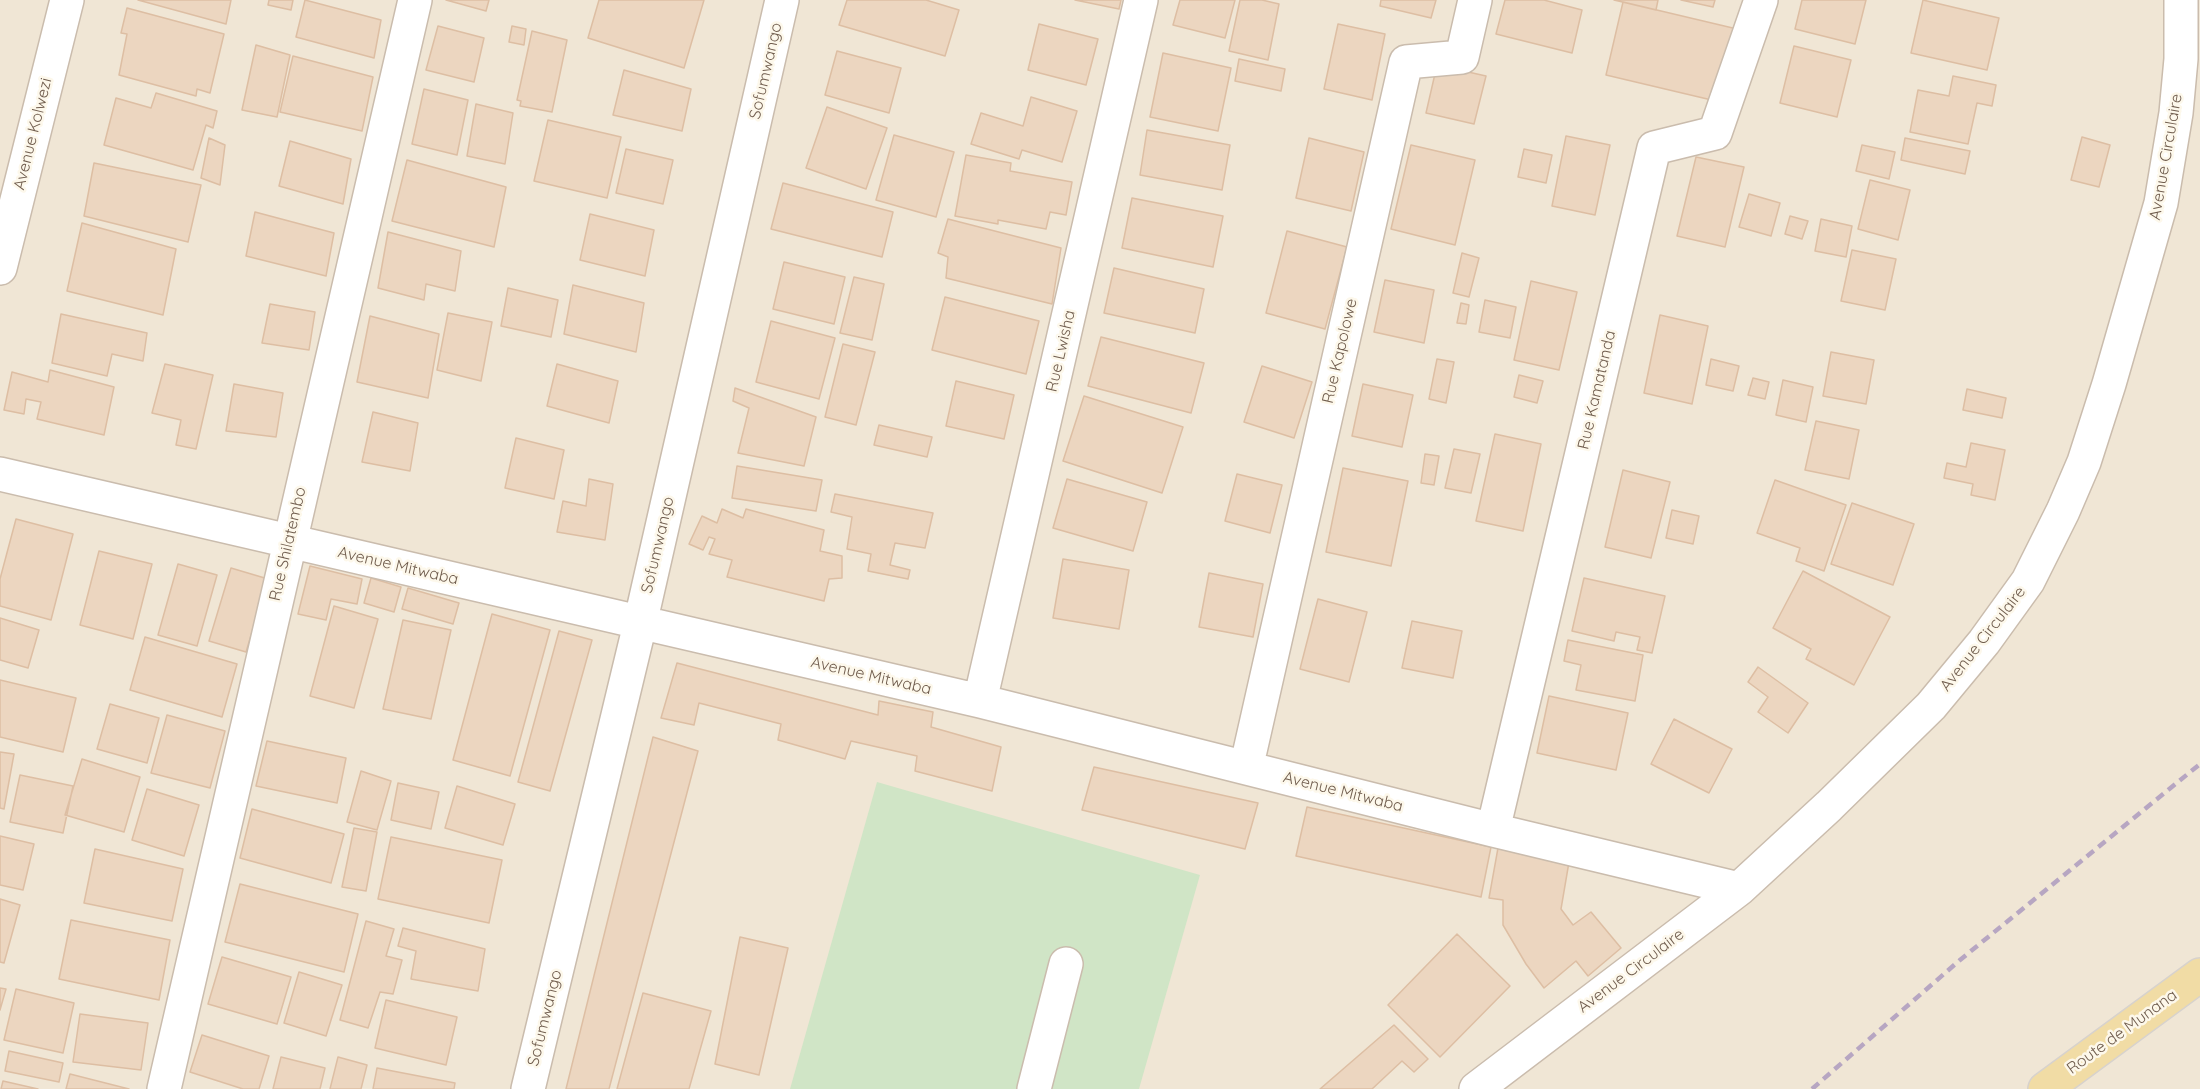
<!DOCTYPE html>
<style>
body{margin:0}
canvas{display:block;background:#faf4e6}
</style>
<canvas width="2200" height="1089"></canvas>
<script>
const c = document.querySelector('canvas').getContext('2d');
c.lineJoin = 'round';
function paint(path, color) { c.fillStyle = color; c.fill(path, 'evenodd'); }
function strokePath(path, color, width, dash) { c.strokeStyle = color; c.lineWidth = width; c.lineCap = dash ? 'butt' : 'round'; c.setLineDash(dash || []); c.stroke(path); }
function label(font, color, halo, rows, align = 'center') {
  c.font = font + ' Quicksand,sans-serif'; c.lineWidth = 5; c.setLineDash([]); c.textBaseline = 'middle'; c.strokeStyle = halo; c.fillStyle = color; for (const [text, x, y, turn = 0] of rows) {
    c.save(); c.translate(x, y); c.rotate((+turn || 0) * Math.PI / 180); c.textAlign = isNaN(turn) ? turn : align; if (halo) c.strokeText(text, 0, 0); c.fillText(text, 0, 0); c.restore();
  }
}
paint(new Path2D(`
 M0,0H2200V1089H0Z`), '#f0e6d5');
paint(new Path2D(`
 M877,782L1200,875L1139,1089H790Z`), '#d0e5c6');
const building = new Path2D(`
 M138,0H231L226,24Z
 M269,0H293L291,10L268,5Z
 M305,0L381,20L374,58L296,37Z
 M446,0H489L486,11Z
 M599,0H704L684,68L588,38Z
 M847,0H926L959,10L945,56L839,25Z
 M1075,0H1121L1119,9Z
 M1180,0H1235L1225,38L1173,25Z
 M1240,0H1262L1279,4L1268,60L1229,51Z
 M1381,0H1436L1431,18L1380,6Z
 M1505,0H1544L1582,10L1572,53L1496,34Z
 M1614,0H1658L1656,10Z
 M1681,0H1715L1713,7Z
 M1802,0H1866L1855,44L1795,29Z
 M1923,0L1999,18L1987,70L1911,53Z
 M1623,2L1737,29L1720,102L1606,75Z
 M127,8L224,34L210,93L197,89L196,96L119,75L127,34L121,33Z
 M1039,24L1098,39L1086,85L1028,70Z
 M1338,24L1385,34L1372,100L1324,89Z
 M438,26L484,38L474,82L426,70Z
 M512,26L526,29L524,45L509,42Z
 M532,31L567,40L552,112L520,106L521,101L517,100Z
 M256,45L290,55L277,117L242,110Z
 M1794,46L1851,60L1837,117L1780,103Z
 M837,51L901,68L889,113L825,95Z
 M1163,53L1231,68L1218,131L1150,117Z
 M293,56L373,77L362,131L280,112Z
 M1239,59L1285,69L1281,91L1235,81Z
 M1437,65L1486,76L1474,124L1426,113Z
 M624,70L691,89L682,131L613,115Z
 M1953,76L1996,85L1992,106L1977,103L1968,144L1910,132L1918,90L1949,96Z
 M424,89L468,100L457,155L412,144Z
 M156,93L217,111L213,128L206,125L193,170L104,145L116,98L151,108Z
 M1031,97L1077,111L1062,162L1022,150L1019,159L971,144L981,113L1023,126Z
 M476,104L513,113L505,164L467,156Z
 M827,107L887,128L866,189L806,168Z
 M548,120L621,137L607,198L534,181Z
 M1147,130L1230,145L1222,190L1140,175Z
 M894,135L954,152L936,217L876,200Z
 M1566,136L1610,145L1595,215L1552,206Z
 M2082,137L2110,145L2099,187L2071,180Z
 M209,138L225,145L220,185L201,178Z
 M1309,138L1364,152L1351,211L1296,198Z
 M1905,138L1970,151L1965,174L1901,160Z
 M290,141L351,159L343,204L279,186Z
 M1411,145L1475,160L1455,245L1391,229Z
 M1862,145L1895,152L1889,179L1856,171Z
 M626,149L673,160L663,204L616,193Z
 M1524,149L1552,155L1546,183L1518,177Z
 M966,155L1011,163L1010,171L1072,182L1066,215L1050,212L1046,229L998,220V224L955,216Z
 M1696,157L1744,167L1725,247L1677,236Z
 M407,160L506,187L494,247L392,221Z
 M94,163L201,185L188,242L84,216Z
 M1870,180L1910,190L1898,240L1858,229Z
 M783,183L893,212L882,257L771,229Z
 M1749,194L1780,203L1771,236L1739,227Z
 M1132,198L1223,216L1213,267L1122,248Z
 M255,212L334,233L326,276L246,256Z
 M590,214L654,230L645,276L580,260Z
 M1790,216L1808,221L1802,239L1785,234Z
 M948,219L1061,248L1052,304L946,278L948,257L938,253Z
 M1821,219L1852,226L1846,257L1815,251Z
 M82,223L176,249L163,315L67,291Z
 M1287,231L1347,247L1325,329L1266,313Z
 M388,232L461,251L455,291L426,284L424,300L378,288Z
 M1852,250L1896,259L1885,310L1841,301Z
 M1462,253L1479,258L1469,297L1453,293Z
 M784,262L845,277L834,324L773,309Z
 M1114,268L1204,289L1195,333L1104,313Z
 M854,277L884,284L872,340L840,333Z
 M1385,280L1434,290L1424,343L1374,332Z
 M1531,281L1577,292L1559,370L1514,360Z
 M573,285L644,303L636,352L564,334Z
 M508,288L558,300L551,337L501,326Z
 M945,297L1039,321L1026,374L932,350Z
 M1485,300L1516,307L1510,338L1479,332Z
 M1461,303L1469,305L1466,324L1457,323Z
 M270,304L315,312L309,350L262,343Z
 M448,313L492,322L481,381L437,370Z
 M61,314L147,333L143,361L112,354L107,376L52,363Z
 M1660,315L1708,326L1692,404L1644,393Z
 M370,316L439,334L428,398L357,382Z
 M771,321L835,338L819,399L756,382Z
 M1101,337L1204,363L1191,413L1088,386Z
 M843,344L875,352L856,425L825,417Z
 M1831,352L1874,360L1866,404L1823,396Z
 M1437,359L1454,362L1446,403L1429,399Z
 M1711,359L1739,366L1733,391L1706,385Z
 M165,364L213,375L196,449L176,445L181,420L152,413Z
 M557,364L618,381L609,423L547,406Z
 M1262,366L1312,382L1294,438L1244,422Z
 M50,370L114,387L104,435L37,419L41,402L26,399L24,414L4,410L12,372L48,382Z
 M1519,375L1543,381L1537,403L1514,397Z
 M1753,378L1769,382L1765,399L1748,395Z
 M1783,380L1813,387L1806,422L1776,415Z
 M956,381L1014,395L1004,439L946,426Z
 M234,384L283,393L276,437L226,431Z
 M1363,384L1413,395L1402,447L1352,436Z
 M735,388L816,417L804,466L738,453L749,408L733,401Z
 M1967,389L2006,398L2002,418L1963,410Z
 M1084,396L1183,427L1162,493L1063,461Z
 M373,412L418,423L410,471L362,462Z
 M1816,421L1859,430L1849,479L1805,470Z
 M879,425L932,437L927,457L874,445Z
 M1495,434L1541,444L1523,531L1476,521Z
 M516,438L564,450L554,499L505,488Z
 M1971,443L2005,450L1995,500L1971,495L1973,484L1944,478L1947,463L1966,467Z
 M1454,449L1480,454L1471,493L1445,488Z
 M1425,454L1439,456L1434,485L1421,483Z
 M737,466L822,480L816,511L732,498Z
 M1343,468L1408,481L1391,566L1326,552Z
 M1623,470L1670,482L1651,558L1605,547Z
 M1237,474L1282,485L1270,533L1225,521Z
 M589,479L613,484L605,540L557,532L563,501L586,506Z
 M1067,479L1147,502L1133,551L1053,528Z
 M1775,480L1846,505L1824,571L1796,561L1800,548L1757,533Z
 M835,494L933,513L925,548L895,543L890,565L910,570L908,579L868,571L871,554L847,549L852,517L831,512Z
 M1852,503L1914,524L1893,585L1831,564Z
 M722,509L743,518L746,509L824,530L820,551L842,556V578L829,579L824,601L727,577L732,560L709,554L715,539L709,537L703,550L689,544L702,516L717,523Z
 M1672,510L1699,516L1693,544L1666,538Z
 M16,519L73,534L51,620L0,606V579Z
 M99,551L152,564L133,639L80,625Z
 M1063,559L1129,570L1119,629L1053,618Z
 M178,564L217,575L197,646L158,635Z
 M310,566L362,579L357,604L331,599L326,620L298,614Z
 M231,568L268,579L246,652L209,641Z
 M1803,571L1890,617L1854,685L1806,659L1811,649L1773,628Z
 M1209,573L1263,584L1253,637L1199,627Z
 M371,578L401,587L394,612L364,603Z
 M1584,578L1665,596L1652,653L1637,650L1640,637L1616,632L1614,641L1572,631Z
 M408,588L459,603L453,624L402,609Z
 M1318,599L1367,612L1349,682L1300,669Z
 M334,606L378,619L354,708L310,696Z
 M492,614L550,630L510,776L453,760Z
 M0,618L39,630L28,668L0,660Z
 M403,620L451,630L431,719L383,709Z
 M1412,621L1462,631L1453,678L1402,668Z
 M559,631L592,640L550,791L518,782Z
 M145,637L237,664L222,717L130,690Z
 M1568,640L1643,655L1635,701L1576,690L1581,665L1564,661Z
 M677,663L878,715L879,701L933,712L931,727L1001,747L992,791L915,771L917,756L851,741L845,759L778,740L781,724L699,703L694,725L661,718Z
 M1758,667L1808,703L1788,733L1758,712L1768,697L1748,682Z
 M0,680L76,698L63,752L0,737Z
 M1549,696L1628,713L1616,770L1537,753Z
 M110,704L159,718L147,763L97,749Z
 M167,715L225,731L210,788L151,773Z
 M1674,719L1732,749L1709,793L1651,764Z
 M653,737L698,751L609,1089H566Z
 M267,741L346,758L337,803L256,786Z
 M0,752L14,754L4,809L0,808Z
 M82,759L140,777L124,832L65,815Z
 M1094,767L1258,803L1245,849L1082,810Z
 M361,771L391,781L377,830L347,822Z
 M20,775L73,786L63,833L10,822Z
 M398,783L439,792L431,829L391,820Z
 M457,786L515,804L503,845L445,828Z
 M147,789L199,805L184,856L132,840Z
 M1307,807L1491,847L1481,897L1296,856Z
 M252,809L344,834L331,883L240,858Z
 M354,828L377,832L366,891L342,887Z
 M0,836L34,844L23,890L0,885Z
 M391,837L502,860L489,923L378,899Z
 M1498,848L1569,862L1561,909L1573,925L1591,912L1621,948L1588,976L1576,961L1544,988L1526,964L1503,925V900L1489,898Z
 M95,849L183,869L172,921L84,903Z
 M240,884L358,914L344,972L225,942Z
 M0,899L20,905L4,963L0,962Z
 M71,920L170,940L159,1000L59,979Z
 M366,921L394,929L386,956L402,960L393,994L380,992L368,1028L340,1020Z
 M403,928L485,949L478,991L411,979L416,951L398,946Z
 M1457,934L1510,986L1440,1057L1388,1005Z
 M740,937L788,948L759,1075L715,1064Z
 M222,957L291,977L277,1024L208,1004Z
 M299,972L342,985L326,1036L284,1023Z
 M0,988L6,989L0,1010Z
 M16,989L74,1003L63,1053L4,1040Z
 M643,993L711,1011L689,1089H617Z
 M386,1000L457,1017L446,1065L375,1048Z
 M80,1014L148,1023L141,1070L73,1062Z
 M1394,1025L1428,1059L1414,1072L1402,1061L1372,1089H1320Z
 M202,1035L269,1056L259,1089H243L190,1072Z
 M9,1051L63,1063L59,1082L5,1071Z
 M281,1057L325,1068L320,1089H273Z
 M338,1057L367,1065L361,1089H330Z
 M377,1068L455,1083L454,1089H373Z
 M70,1074L129,1089H66Z
 M3,1081L38,1089H1Z`);
paint(building, '#ecd6c0');
strokePath(building, '#ddbea3', 1.5);
const minor = new Path2D(`
 M0,268L67,0
 M0,474L980,701L1493,830L1739,889
 M980,701L1141,0
 M1250,751L1406,62L1462,57L1475,0
 M1493,830L1654,148L1715,133L1761,0
 M164,1089L415,0
 M528,1089L640,624L782,0
 M1034,1089L1066,964
 M1476,1089L1739,889L1829,806L1931,706L1984,642L2028,581L2063,511L2084,462L2109,384L2161,203L2176,113L2181,59V0`);
const major = new Path2D(`
 M2045,1089L2200,975`);
strokePath(minor, '#cabcad', 36);
strokePath(major, '#d7d2cd', 36);
strokePath(minor, '#fff', 33);
strokePath(major, '#f1dca5', 33);
strokePath(new Path2D(`
 M1812,1089L1960,960L2200,764`), '#b7a6c2', 4.5, [9, 6]);
label('16px', '#705d4e', '#fdf8eb', [
 ["Sofumwango",766,71,-77],
 ["Avenue Kolwezi",33,134,-76],
 ["Avenue Circulaire",2166,157,-80],
 ["Rue Lwisha",1061,351,-77],
 ["Rue Kapolowe",1340,351,-77],
 ["Rue Kamatanda",1597,390,-77],
 ["Rue Shilatembo",288,544,-77],
 ["Sofumwango",658,545,-77],
 ["Avenue Mitwaba",398,566,13],
 ["Avenue Circulaire",1983,639,-52],
 ["Avenue Mitwaba",871,676,13],
 ["Avenue Mitwaba",1343,792,14],
 ["Avenue Circulaire",1631,971,-37],
 ["Sofumwango",545,1018,-76],
 ["Route de Munana",2122,1032,-36]
]);
</script>
